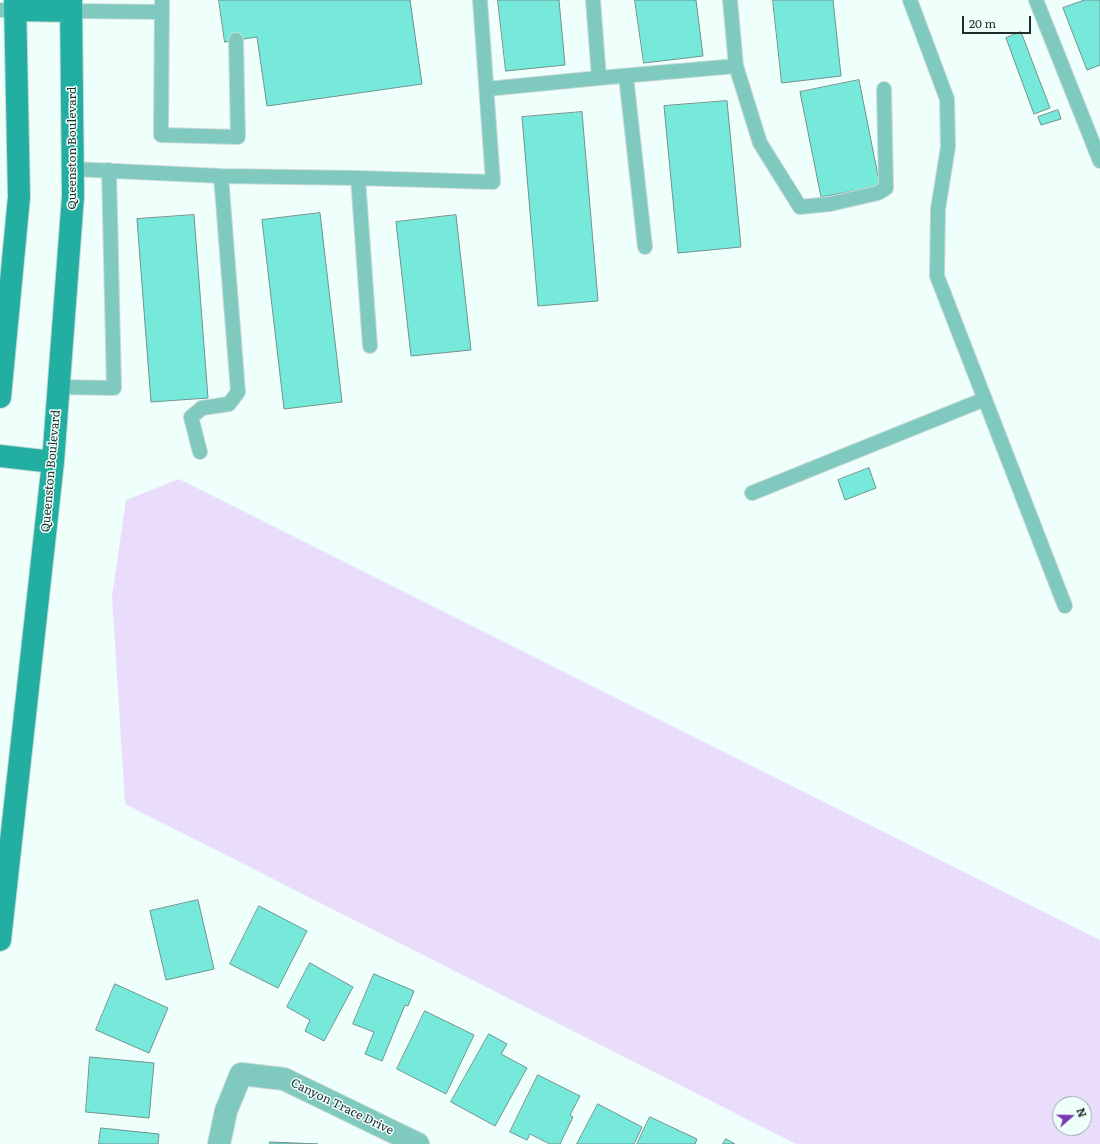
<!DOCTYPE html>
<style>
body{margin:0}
#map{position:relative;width:1100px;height:1144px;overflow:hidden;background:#effffc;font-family:Literata,serif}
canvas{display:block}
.north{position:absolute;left:1052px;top:1096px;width:40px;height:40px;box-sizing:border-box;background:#effffc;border:1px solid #9baba8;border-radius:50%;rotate:70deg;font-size:11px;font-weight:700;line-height:16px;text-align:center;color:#1e2d2a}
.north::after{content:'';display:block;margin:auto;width:14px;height:18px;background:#7a3bb1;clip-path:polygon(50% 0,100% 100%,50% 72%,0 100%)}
.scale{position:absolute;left:962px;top:16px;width:69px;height:18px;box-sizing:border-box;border:2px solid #1e2d2a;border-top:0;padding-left:5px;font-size:12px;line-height:14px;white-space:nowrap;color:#1e2d2a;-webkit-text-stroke:3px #effffc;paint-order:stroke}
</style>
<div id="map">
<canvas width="1100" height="1144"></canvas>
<div class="north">N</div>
<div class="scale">20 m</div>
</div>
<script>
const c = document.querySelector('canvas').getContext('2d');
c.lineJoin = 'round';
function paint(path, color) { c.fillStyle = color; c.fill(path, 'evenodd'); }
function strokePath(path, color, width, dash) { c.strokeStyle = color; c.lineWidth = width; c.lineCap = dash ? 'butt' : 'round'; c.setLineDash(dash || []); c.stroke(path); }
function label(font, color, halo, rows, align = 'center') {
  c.font = font + ' Literata,serif'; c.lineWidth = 3; c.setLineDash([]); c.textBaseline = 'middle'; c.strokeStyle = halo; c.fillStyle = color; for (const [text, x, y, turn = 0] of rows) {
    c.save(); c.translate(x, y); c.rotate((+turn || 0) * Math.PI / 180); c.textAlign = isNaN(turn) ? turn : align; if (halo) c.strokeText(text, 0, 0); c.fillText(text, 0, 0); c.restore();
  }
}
paint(new Path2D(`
 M179,479L1100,940V1144H796L125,804L112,596L126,500ZM1060,1104H1084V1128H1060Z`), '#eaddfc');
const building = new Path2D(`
 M219,0H410L422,84L267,106L257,37L225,42Z
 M498,0H559L565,65L506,71Z
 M635,0H696L703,56L644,63Z
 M773,0H833L841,76L782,83Z
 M1085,0H1100V65L1087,70L1063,8Z
 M1021,32L1050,108L1034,114L1006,38Z
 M859,80L880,186L821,197L800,92Z
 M727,101L741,247L678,253L664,106Z
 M1058,110L1061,119L1041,125L1038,117Z
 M582,112L598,301L538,306L522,117Z
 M320,213L342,402L284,409L262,220Z
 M194,215L208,398L151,402L137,219Z
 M456,215L471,350L411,356L396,222Z
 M869,468L876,488L845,500L838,480Z
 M198,900L214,969L166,980L150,911Z
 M259,906L307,931L278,988L230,964Z
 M310,963L353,987L324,1041L305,1031L310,1020L287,1007Z
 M374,974L414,991L408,1006L405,1005L382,1061L365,1054L374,1032L353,1024Z
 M115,984L168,1008L149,1053L96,1030Z
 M425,1011L474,1035L446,1094L397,1069Z
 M489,1034L507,1044L501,1054L527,1068L495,1126L451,1102Z
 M90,1057L154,1063L149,1118L86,1112Z
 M538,1075L580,1096L570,1115L573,1117L560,1144H550L530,1134L527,1140L510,1132Z
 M598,1104L642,1127L634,1144H577Z
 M650,1117L697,1139L695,1144H637Z
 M101,1128L159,1134L158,1144H99Z
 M726,1139L735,1144H723Z
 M270,1142L318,1144H270Z`);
paint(building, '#76e9da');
strokePath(building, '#6f948e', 1);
const service = new Path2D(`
 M162,0L161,135L238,137L236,40
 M910,0L947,99L948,147L938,209L937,276L1065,606
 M1036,0L1100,161
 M0,10H15
 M71,11L162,12
 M736,66L760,143L800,207L830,204L878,193L886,188L884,89
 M626,76L645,247
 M599,78L736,66L730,0
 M487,89L599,78L593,0
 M72,169L221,176L358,178L493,182L480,0
 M358,178L370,346
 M59,387L114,388L109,170
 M200,452L191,417L202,408L229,404L238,392L221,176
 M752,493L985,399`);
const minor = new Path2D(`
 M219,1144L226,1111L241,1074L284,1079L418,1144`);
const secondary = new Path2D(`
 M15,10L71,11
 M0,397L19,197L15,0
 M0,456L53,462
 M0,940L53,462L73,196L71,0`);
strokePath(service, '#c9d9d6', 16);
strokePath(minor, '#c9d9d6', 24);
strokePath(secondary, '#c9d9d6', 24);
strokePath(service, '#7fc9bf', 14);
strokePath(minor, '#7fc9bf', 22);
strokePath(secondary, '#22afa1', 22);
label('12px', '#1e2d2a', '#effffc', [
 ["Queenston Boulevard",72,148,-90],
 ["Queenston Boulevard",51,471,-85],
 ["Canyon Trace Drive",342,1107,26]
]);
</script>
